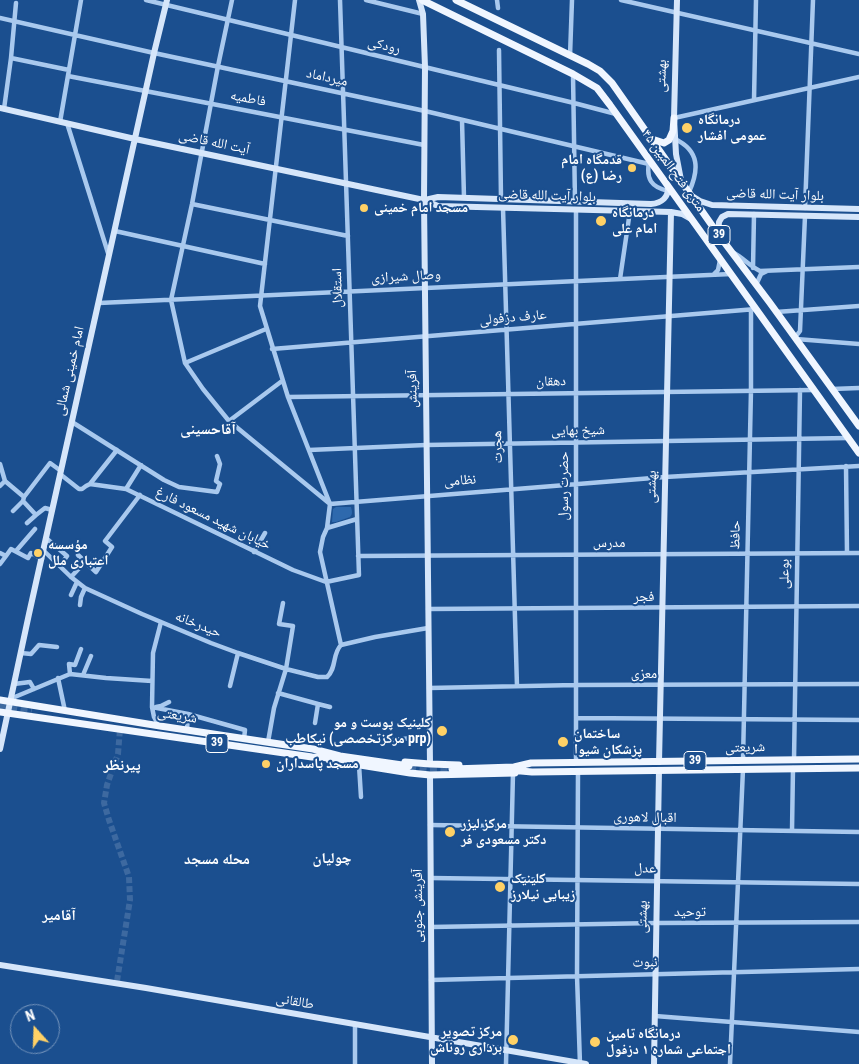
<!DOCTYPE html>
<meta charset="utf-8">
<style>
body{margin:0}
#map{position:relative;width:859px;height:1064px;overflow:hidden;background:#1b4f8f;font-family:"Roboto Condensed",sans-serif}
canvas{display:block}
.north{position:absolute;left:10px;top:1004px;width:50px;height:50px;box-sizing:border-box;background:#1b4f8f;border:1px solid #7695bc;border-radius:50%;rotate:340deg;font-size:14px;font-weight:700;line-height:20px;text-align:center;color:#fff}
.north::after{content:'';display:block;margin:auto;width:18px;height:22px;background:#ffd166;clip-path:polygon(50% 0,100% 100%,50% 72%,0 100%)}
</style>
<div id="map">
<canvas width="859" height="1064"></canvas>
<div class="north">N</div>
</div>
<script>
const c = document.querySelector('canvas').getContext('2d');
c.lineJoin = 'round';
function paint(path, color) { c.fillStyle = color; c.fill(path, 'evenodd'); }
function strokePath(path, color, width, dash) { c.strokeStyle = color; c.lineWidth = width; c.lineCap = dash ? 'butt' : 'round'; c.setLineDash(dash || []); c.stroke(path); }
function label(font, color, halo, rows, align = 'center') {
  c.font = font + ' "Roboto Condensed","Noto Naskh Arabic",sans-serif'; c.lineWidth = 4; c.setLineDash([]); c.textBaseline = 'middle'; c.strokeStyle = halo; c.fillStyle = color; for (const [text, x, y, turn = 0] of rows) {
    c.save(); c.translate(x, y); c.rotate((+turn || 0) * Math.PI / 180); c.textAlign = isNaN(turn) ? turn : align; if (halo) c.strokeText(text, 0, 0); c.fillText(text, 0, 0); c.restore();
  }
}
paint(new Path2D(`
 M336,507H351C352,511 353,514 350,517L336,522H332L333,509Z`), '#2e69ad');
strokePath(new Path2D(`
 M117,981L130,900L129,877L109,820L104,803L107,785L118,754L120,729`), '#3d69a0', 6, [6, 3]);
strokePath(new Path2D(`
 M0,705L32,710
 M409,769L429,771H453`), '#3d69a0', 7, [7, 3.5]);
strokePath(new Path2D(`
 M146,0L574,103L616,114
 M232,0L218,66L192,204L171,300L185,363L203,389L229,421L330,504L665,477L859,466
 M295,0L260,306L288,397L330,504L327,528L323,537L320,552L341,645
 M366,0L423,14
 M497,0L498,8
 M621,0L859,54
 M0,18L154,53L425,111L649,164
 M499,50L501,199
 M570,56L572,0
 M11,58L69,70
 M573,74L575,202
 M68,76L424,145
 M754,100L756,0
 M4,109L11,58L16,3
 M674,118L859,77
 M462,120L464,198
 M60,122L81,0
 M67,123L108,253
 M675,139C700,151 699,170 689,192
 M649,162C646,179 651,187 668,191
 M192,204L348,236
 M503,208L517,686
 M805,208L813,0
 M576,210V763
 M115,231L265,264
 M734,253C743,258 750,266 760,271L859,267
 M753,268L754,214
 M714,274L718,270L720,260
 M620,279L630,211
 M756,285L761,274L767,271
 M99,303L731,274
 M776,312L859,306
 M793,335H797L800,331L805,216
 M796,339L859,344
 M272,349L756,309
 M185,363L266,329
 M832,389L859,388
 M288,397L814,390
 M229,421L282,381
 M72,422L164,480L179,487L217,492L220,484L216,481L220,464L217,456
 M309,450L426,445L848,438
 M846,466L847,553
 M60,474L79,489H82L86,486L90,484L126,489L293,570L326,582L359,575L340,0
 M5,481L24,497L23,501L36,515L45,508L52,510
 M90,484L117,450
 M0,486L5,481L0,464
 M126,489L141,465
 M24,497L50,463L61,471
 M13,511L23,501
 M27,523L36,515
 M327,528L357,519
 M46,538L67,556L60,566
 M43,550L71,577L85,588L142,614L211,643L238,653L286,669L318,677H327C337,668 332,654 341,645
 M16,551L35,529
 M254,552L265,533
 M0,553L6,556L0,564
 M78,555L96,572L112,547L105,541L140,495
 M6,556L11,549L28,558L31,553L42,559
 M358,556L859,553
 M71,577L85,562
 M71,595L77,582
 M80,605L81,597L85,588
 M428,609L859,606
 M341,645L375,637L428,628
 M21,653L31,654L39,645L57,647
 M70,674L69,664L75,665L81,649
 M83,675L91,656
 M58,678L65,711
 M14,684L30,682L34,689
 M230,686L238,653
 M429,688L576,685L859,684
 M278,693L318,704
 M10,699L70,674L106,678L152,681
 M152,707L188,714L245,730L244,739
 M156,707L161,706L169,702
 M576,718L859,720
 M315,723L318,704L330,707
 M159,726L154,717L152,707L153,653L161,622
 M187,730L188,714
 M385,741L429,736
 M268,742L274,708L286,669L293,626L279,624L283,603
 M743,760L751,390V310
 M794,760L800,390
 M359,765L361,797
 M578,771L577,976L580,1064
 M430,825L859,832
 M792,831L793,768
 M431,878L859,884
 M431,927L656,923L859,922
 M431,980L859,969
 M655,1016L859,1032
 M355,1024V1064
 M506,1064L513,773
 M730,1064L743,769`), '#a9c9ee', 4.5);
strokePath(new Path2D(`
 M419,0L423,14L425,67L424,200L430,764
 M677,0L674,118L676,154L681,180
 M0,108L135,139L424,200L438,206L671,212L682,214L691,219
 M692,196L700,201L712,205L859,209
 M425,200L438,197L651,204C662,203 669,197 668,186
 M718,234L719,222L722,217L728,214L859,217
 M0,749L29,614L154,53L167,0
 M659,762L671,212
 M430,775L432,1064
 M0,965L146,988L586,1064
 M654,1064L659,770`), '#d6e6fa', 6);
strokePath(new Path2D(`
 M422,0L573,74L597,88L610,105L859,453
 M456,0L588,64L600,71L612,83L718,234L770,303L859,426
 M652,139L664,143L669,140L673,131L674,118
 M0,700L160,726L313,749L340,756L409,766
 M0,712L312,757L334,758
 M329,760L410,773L430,775L515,773
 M405,762L430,764L459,765
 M452,769L514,767L531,763L859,759
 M510,770L532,772L859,768`), '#f0f6ff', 7);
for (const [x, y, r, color] of [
 [687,128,6,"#ffd166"],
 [632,168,5,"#ffd166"],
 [364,208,5,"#ffd166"],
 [601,221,6,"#ffd166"],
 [38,553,5,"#ffd166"],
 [442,731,6,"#ffd166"],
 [563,742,6,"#ffd166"],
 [266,764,5,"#ffd166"],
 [450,832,6,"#ffd166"],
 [500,887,6,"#ffd166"],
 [513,1040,6,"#ffd166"],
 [595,1042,6,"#ffd166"]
]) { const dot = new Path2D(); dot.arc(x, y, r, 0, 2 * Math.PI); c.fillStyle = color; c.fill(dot); strokePath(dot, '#1b4f8f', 2); }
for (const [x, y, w] of [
 [719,235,22],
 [217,743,22],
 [695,761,22]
]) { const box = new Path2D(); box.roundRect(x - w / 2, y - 9.5, w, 19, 4); c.fillStyle = '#1b4f8f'; c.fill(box); strokePath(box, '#fff', 1); }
label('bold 12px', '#fff', null, [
 ["39",719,235],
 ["39",217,743],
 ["39",695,761]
]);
label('14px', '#fff', '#1b4f8f', [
 ["رودکی",384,46,13],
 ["بهشتی",662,76,-88],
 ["میرداماد",327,78,12],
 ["فاطمیه",248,99,11],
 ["آیت الله قاضی",214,143,12],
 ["۴۵ متری فتح المبین",673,171,54],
 ["بلوار آیت‌ الله قاضی",775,195,2],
 ["بلوار آیت الله قاضی",547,196,2],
 ["وصال شیرازی",406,277,-3],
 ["استقلال",338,288,-91],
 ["عارف دزفولی",513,318,-5],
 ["امام خمینی شمالی",70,371,-77],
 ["دهقان",551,382,-1],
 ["آفرینش",413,389,-91],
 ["شیخ بهایی",578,431,-1],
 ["هجرت",498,447,-92],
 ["نظامی",460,481,-4],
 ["حضرت رسول",564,486,-90],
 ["بهشتی",652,487,-89],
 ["خیابان شهید مسعود فارغ",213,519,26],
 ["حافظ",736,535,-89],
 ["مدرس",609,543],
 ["بوعلی",785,574,-89],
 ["فجر",644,597],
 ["حیدرخانه",198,625,22],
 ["معزی",644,674],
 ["شریعتی",177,716,9],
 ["شریعتی",745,748,-1],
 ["اقبال لاهوری",645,818,1],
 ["عدل",645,869,1],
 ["آفرینش جنوبی",418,906,-90],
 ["توحید",690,912],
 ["بهشتی",643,917,-89],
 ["نبوت",645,963,-1],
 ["طالقانی",295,1002,10]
]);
label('bold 14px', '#fff', '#1b4f8f', [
 ["درمانگاه",698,120],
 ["عمومی افشار",698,136],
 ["قدمگاه امام",622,160,"right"],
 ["رضا (ع)",622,176,"right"],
 ["مسجد امام خمینی",374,208],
 ["درمانگاه",612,213],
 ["امام علی",612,229],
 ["مؤسسه",48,545],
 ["اعتباری ملل",48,561],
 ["کلینیک پوست و مو",431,723,"right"],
 ["نیکاطب (مرکزتخصصی prp)",431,739,"right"],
 ["ساختمان",574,734],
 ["پزشکان شیوا",574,750],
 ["مسجد پاسداران",276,764],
 ["مرکز لیزر",461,824],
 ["دکتر مسعودی فر",461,840],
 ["کلینیک",511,879],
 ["زیبایی نیلارز",511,895],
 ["مرکز تصویر",502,1032,"right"],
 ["برداری روناش",502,1048,"right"],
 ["درمانگاه تامین",606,1034],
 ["اجتماعی شماره ۱ دزفول",606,1050]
], 'left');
label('bold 15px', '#fff', '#1b4f8f', [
 ["آقاحسینی",208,430],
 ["پیرنظر",122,766],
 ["چولیان",332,859],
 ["محله مسجد",217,860],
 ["آقامیر",59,916]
]);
</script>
